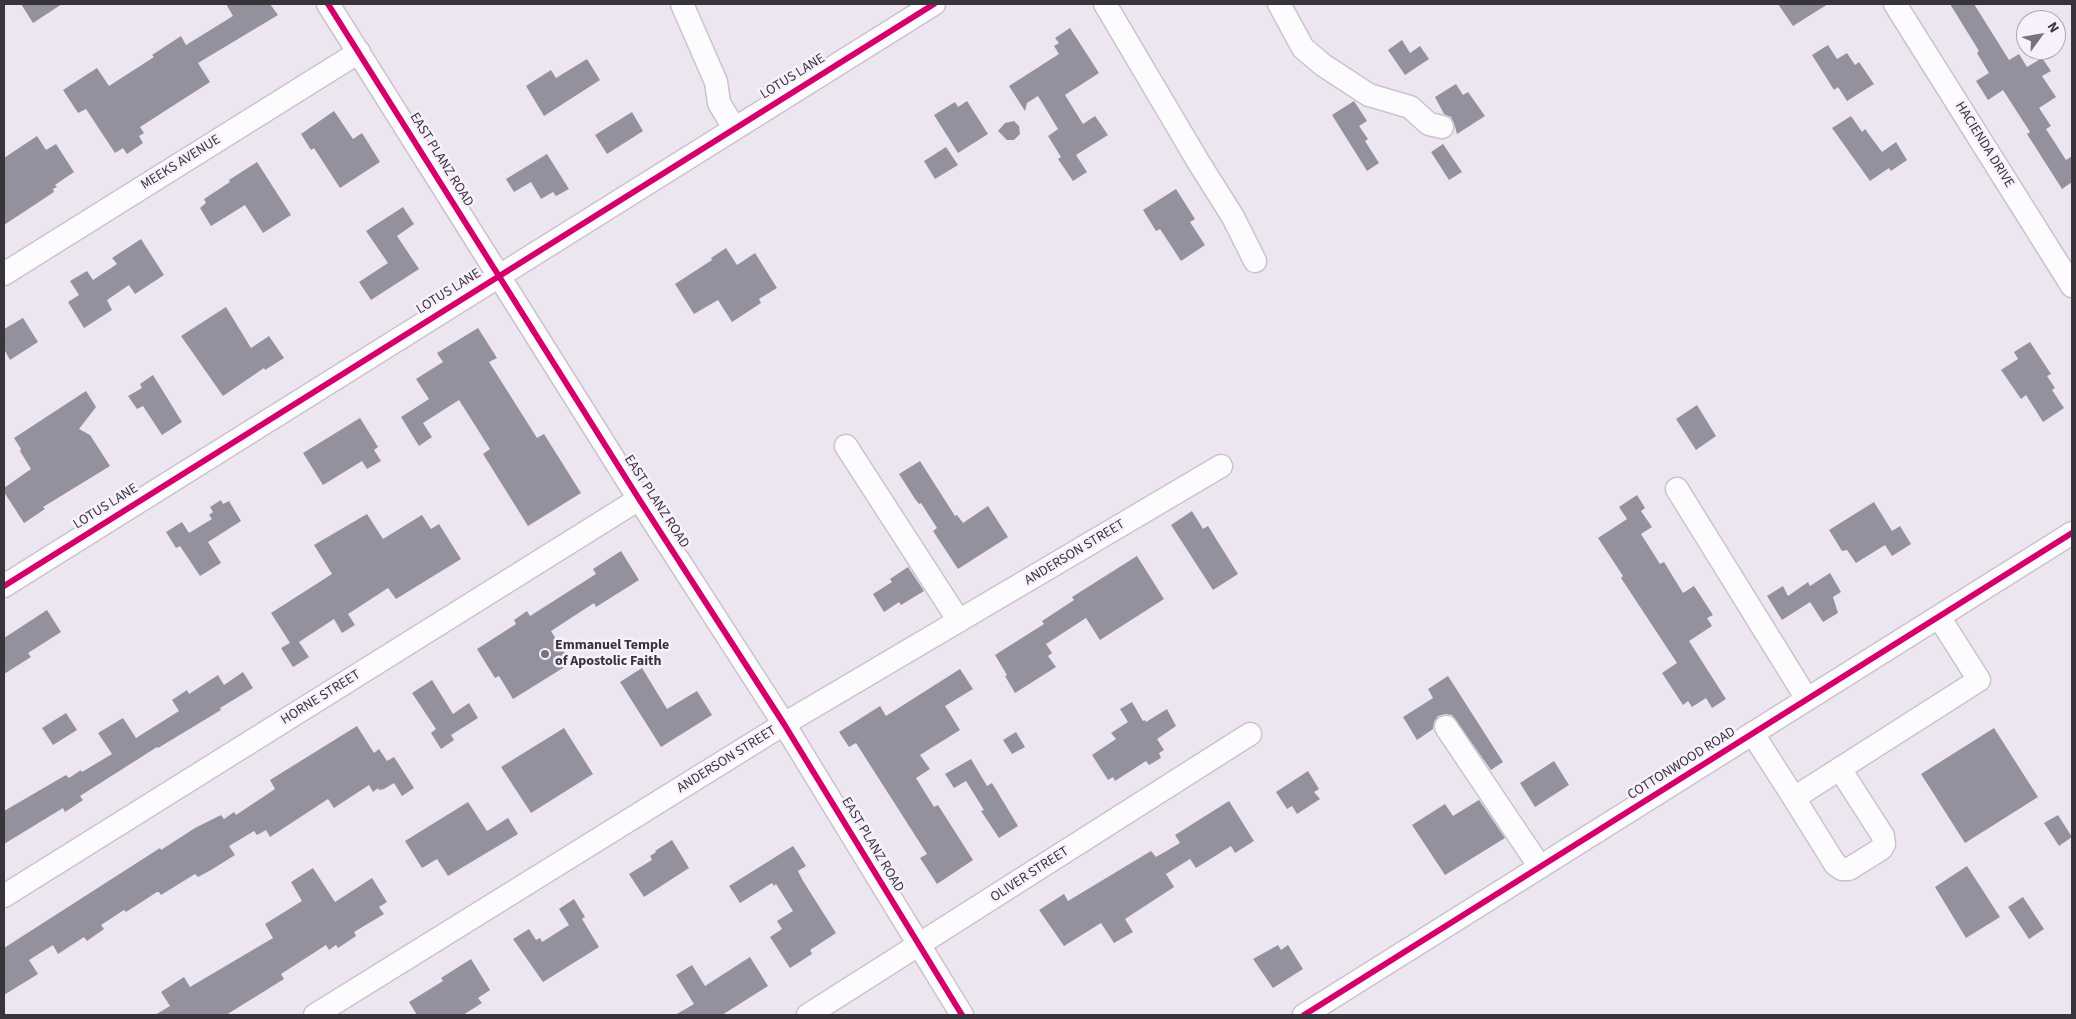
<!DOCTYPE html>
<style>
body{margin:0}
#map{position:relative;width:2076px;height:1019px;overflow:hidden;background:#ede6f1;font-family:"Source Sans 3",sans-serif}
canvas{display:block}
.frame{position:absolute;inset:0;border:5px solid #39343c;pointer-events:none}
.north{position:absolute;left:2016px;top:10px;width:50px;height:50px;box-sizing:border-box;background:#f8f0fd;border:1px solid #aca5b0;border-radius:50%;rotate:58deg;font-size:14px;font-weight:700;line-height:20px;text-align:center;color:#39343c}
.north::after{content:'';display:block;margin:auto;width:18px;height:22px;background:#78727b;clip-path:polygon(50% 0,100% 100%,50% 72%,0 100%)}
</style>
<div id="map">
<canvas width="2076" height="1019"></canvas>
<div class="frame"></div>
<div class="north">N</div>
</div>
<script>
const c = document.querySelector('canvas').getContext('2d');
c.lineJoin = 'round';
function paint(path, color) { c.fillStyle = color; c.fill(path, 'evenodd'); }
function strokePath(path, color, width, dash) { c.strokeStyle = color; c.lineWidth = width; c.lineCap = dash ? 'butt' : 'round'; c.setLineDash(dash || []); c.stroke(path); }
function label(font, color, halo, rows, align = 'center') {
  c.font = font + ' "Source Sans 3",sans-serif'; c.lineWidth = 5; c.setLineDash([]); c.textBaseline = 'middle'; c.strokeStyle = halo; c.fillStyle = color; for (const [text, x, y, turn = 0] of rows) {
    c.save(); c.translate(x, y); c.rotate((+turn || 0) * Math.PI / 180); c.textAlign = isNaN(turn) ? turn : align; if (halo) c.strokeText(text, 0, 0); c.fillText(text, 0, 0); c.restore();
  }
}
paint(new Path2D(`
 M21,4H62L33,23Z
 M226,4H270L278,15L198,63L210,82L140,127L144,133L139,136L143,143L127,154L123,148L115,153L86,109L78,113L63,90L97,68L109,86L154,57L152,55L181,36L186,45L233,16Z
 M1778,4H1828L1793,26Z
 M1950,4H1974L2009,60L2019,54L2027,67L2042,58L2051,71L2042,76L2056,97L2039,108L2051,126L2046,129L2066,160L2072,156V182L2062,189L2027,134L2030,132L2003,90L1988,100L1976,81L1989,73L1977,53L1979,51Z
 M1070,28L1099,73L1065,95L1083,124L1095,116L1108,135L1076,155L1087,172L1073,181L1058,159L1061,157L1048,136L1058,129L1038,96L1027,103L1025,111L1009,86L1059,54L1054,46L1059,43L1055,38Z
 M1402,40L1410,53L1420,46L1429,59L1405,75L1388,50Z
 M1828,45L1837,59L1847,53L1855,65L1859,62L1874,84L1847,101L1838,87L1834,90L1812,55Z
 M587,59L600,80L544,116L526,86L551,70L556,78Z
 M1456,84L1463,95L1468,92L1485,116L1457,134L1454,123L1451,117L1444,114L1435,97Z
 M967,101L988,134L958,153L934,115L955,102L958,107Z
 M1354,101L1367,121L1359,126L1368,139L1365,141L1379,163L1367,171L1332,115Z
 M334,111L353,139L362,133L380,162L340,188L314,148L311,150L301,134Z
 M632,112L643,131L607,154L595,135Z
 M1851,116L1862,132L1865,129L1882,152L1896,142L1907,160L1891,171L1889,168L1870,181L1832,128Z
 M1014,121L1019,126L1020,134L1014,140H1007L998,131L1005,123Z
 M37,136L46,150L56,144L74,172L55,185L57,187L53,189L54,192L4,225V158Z
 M1443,144L1462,172L1449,180L1431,152Z
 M946,147L958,165L935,179L924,161Z
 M547,154L569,189L556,196L553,192L541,199L531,182L514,192L506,179Z
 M257,162L291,215L263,233L245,205L211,226L200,208L206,203L204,199L230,182L229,180Z
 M1176,189L1195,219L1190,222L1205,245L1181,261L1160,229L1156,231L1143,210Z
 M403,207L414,224L397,236L419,269L371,300L359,282L388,263L366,231Z
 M141,239L164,275L135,294L129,285L107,300L112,310L84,328L68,302L79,295L70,281L87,271L93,280L117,264L112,258Z
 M726,248L737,265L755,253L777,288L759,299L761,303L732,322L718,300L694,314L675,284L712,260L711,258Z
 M226,307L251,348L269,336L284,358L265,370L264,368L223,396L181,336Z
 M23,318L38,342L10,360L4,349V329Z
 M478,328L497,358L489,362L537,438L544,434L581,493L528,526L483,454L490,449L459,400L423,423L432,437L419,446L401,417L429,399L416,379L443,362L437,353Z
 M2030,342L2051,374L2047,376L2055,388L2052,390L2064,408L2043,422L2026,395L2021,399L2001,370L2018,359L2014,352Z
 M153,375L182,422L162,435L143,406L137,409L128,396L142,388L140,384Z
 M86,391L96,407L79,429L90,435L110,466L43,507L45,509L24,523L4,492V488L31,469L20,451L21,449L14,438Z
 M1697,405L1716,436L1696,450L1676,419Z
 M360,418L378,447L374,450L381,461L367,469L362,461L323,485L303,453Z
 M920,461L955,516L957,515L963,523L988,506L1008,537L958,569L933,531L937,528L921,503L919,504L915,499L899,474Z
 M1637,495L1645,508L1641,511L1652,527L1641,534L1660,564L1664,562L1683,593L1694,586L1713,615L1707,618L1712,626L1689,641L1726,699L1712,708L1706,698L1692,707L1688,701L1683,705L1662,673L1677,663L1621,578L1623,576L1598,538L1627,519L1619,507Z
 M221,500L223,504L229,501L241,521L208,542L221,563L200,576L180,546L176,548L166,532L182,522L189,533L212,519L209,515L213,512L210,507Z
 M1874,502L1892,531L1900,526L1911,544L1892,556L1885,545L1856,563L1847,550L1842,551L1829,530Z
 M1192,511L1203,529L1208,526L1238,574L1213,590L1171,525Z
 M367,514L383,539L422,515L431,529L439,524L461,559L396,599L388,588L348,614L355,625L342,633L334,619L299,642L309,657L293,667L281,648L290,643L271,613L332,574L314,545Z
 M621,551L639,580L596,607L594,603L551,631L571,663L513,699L499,676L495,678L477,649L516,624L514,620L527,611L530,616L596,574L593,569Z
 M1137,556L1164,599L1100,640L1086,618L1046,644L1052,653L1048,656L1056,667L1015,693L1005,676L1007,675L995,655L1044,624L1042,621L1074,600L1072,597Z
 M908,567L924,591L901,605L899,602L884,612L873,594L892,582L890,579Z
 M1830,573L1841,592L1833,597L1838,613L1823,622L1810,602L1782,620L1767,596L1783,586L1788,596L1808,582L1810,586Z
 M47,610L61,632L28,653L31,657L4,674V638Z
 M642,668L667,709L697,691L712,715L661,747L620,682Z
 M960,669L973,689L945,706L960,730L920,755L930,769L916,778L934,807L938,805L973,860L937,884L920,858L927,854L856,743L849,747L839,732L880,706L886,716Z
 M243,672L253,688L220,708L221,710L158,748L157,747L80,796L83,800L65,812L63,808L4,844V811L66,775L69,778L81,770L82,772L112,754L98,733L123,718L136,738L179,711L172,700L187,690L189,694L218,675L224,685Z
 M1448,676L1503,762L1491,770L1452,715L1445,714L1438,716L1434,722L1433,729L1417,740L1403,717L1433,698L1428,689Z
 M432,680L453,714L469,703L478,718L451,735L454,740L441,749L431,733L436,729L412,693Z
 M1132,702L1143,721L1145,720L1146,722L1167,709L1176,726L1157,739L1164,750L1159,753L1161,758L1149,765L1146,761L1115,781L1113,777L1108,780L1092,755L1116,739L1111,733L1128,722L1120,709Z
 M66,713L77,730L53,745L42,728Z
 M357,726L374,753L379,749L387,761L394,757L414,788L402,796L394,783L384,789L379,790L378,788L373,792L369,785L334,808L328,799L270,837L266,830L257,835L254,831L229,846L235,855L211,870L198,877L195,874L161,895L159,892H157L126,912L124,910L101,925L104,929L87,941L84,937L58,954L53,945L29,960L38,974L4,995V948L160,848L161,850L195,828L221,815L224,819L234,812L236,815L275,789L270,780Z
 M564,728L593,774L531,813L501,767Z
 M1994,728L2038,797L1965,843L1921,774Z
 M1016,732L1025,747L1012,754L1003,740Z
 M971,759L987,786L992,783L1018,826L999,838L981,811L984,810L966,781L954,788L945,774Z
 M1554,761L1569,785L1535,807L1520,783Z
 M1308,771L1319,789L1314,792L1320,799L1297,814L1292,806L1287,809L1276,792Z
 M1479,800L1505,838L1445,875L1412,825L1445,804L1453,816Z
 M1229,801L1254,841L1235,853L1231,846L1196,868L1190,859L1166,874L1174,887L1125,919L1133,932L1114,943L1101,923L1064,946L1039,910L1064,894L1068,901L1151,851L1156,857L1180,843L1175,835Z
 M468,802L487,831L508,818L518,834L448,876L437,859L422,868L405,841Z
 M2058,815L2072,837L2059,846L2044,823Z
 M672,840L689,868L644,897L629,874L652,860L650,856L656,852L655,851Z
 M793,846L806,866L798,871L803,881L836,933L810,950L812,954L790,968L770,937L782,929L777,921L793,911L776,884L774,886L772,883L740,903L729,886Z
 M1967,866L2000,917L1966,938L1935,887Z
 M313,868L335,902L372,878L387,902L379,907L384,914L354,932L356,936L338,948L336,945L329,950L326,945L281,974L284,979L226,1015H155L170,1006L161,992L184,977L190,987L273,938L265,924L302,901L291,882Z
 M2023,897L2044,929L2029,939L2008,907Z
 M574,899L585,917L582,919L599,947L543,982L513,939L529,929L536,940L540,938L542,942L569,925L559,909Z
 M1278,945L1281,950L1288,945L1303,969L1273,988L1253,959Z
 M750,957L768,986L722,1015H675L694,1004L676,975L692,965L705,986Z
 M471,959L490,990L478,998L482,1003L463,1015H417L409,1002L443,981L441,978Z`), '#94919e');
const minor = new Path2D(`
 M328,4L639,499L784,724L962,1015
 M682,4L716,82L719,103L734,128
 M1105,4L1199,163L1233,217L1255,261
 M1279,4L1303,48L1323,65L1369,95L1410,107L1429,124L1442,127
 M1895,4L2072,286
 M4,274L359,52
 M846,446L959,621
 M1677,489L1807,699
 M4,586L934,4
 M1446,727L1540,867
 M1753,734L1794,798L1979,680L1939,617
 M1794,798L1835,864L1842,869H1849L1881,849L1884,844L1883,836L1840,769
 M4,896L639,499
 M315,1015L784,724L1221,466
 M808,1015L1250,734
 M1304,1015L2072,533`);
strokePath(minor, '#c9c4cc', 25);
strokePath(minor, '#fcfbfd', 22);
strokePath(new Path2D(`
 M328,4L639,499L784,724L962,1015
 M4,586L934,4
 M1304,1015L2072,533`), '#d6006c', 6);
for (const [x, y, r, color] of [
 [545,654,5,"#78727b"]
]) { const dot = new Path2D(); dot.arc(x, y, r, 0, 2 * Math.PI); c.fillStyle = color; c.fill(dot); strokePath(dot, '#f8f0fd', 2); }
label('14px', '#39343c', '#f8f0fd', [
 ["LOTUS LANE",793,77,-32],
 ["HACIENDA DRIVE",1984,145,58],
 ["EAST PLANZ ROAD",441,160,58],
 ["MEEKS AVENUE",181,163,-32],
 ["LOTUS LANE",449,292,-32],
 ["EAST PLANZ ROAD",656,502,57],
 ["LOTUS LANE",106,507,-32],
 ["ANDERSON STREET",1075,553,-31],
 ["HORNE STREET",321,698,-32],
 ["ANDERSON STREET",727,760,-32],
 ["COTTONWOOD ROAD",1682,764,-32],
 ["EAST PLANZ ROAD",872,845,59],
 ["OLIVER STREET",1030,875,-33]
]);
label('bold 14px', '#39343c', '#f8f0fd', [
 ["Emmanuel Temple",555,646],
 ["of Apostolic Faith",555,662]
], 'left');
</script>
